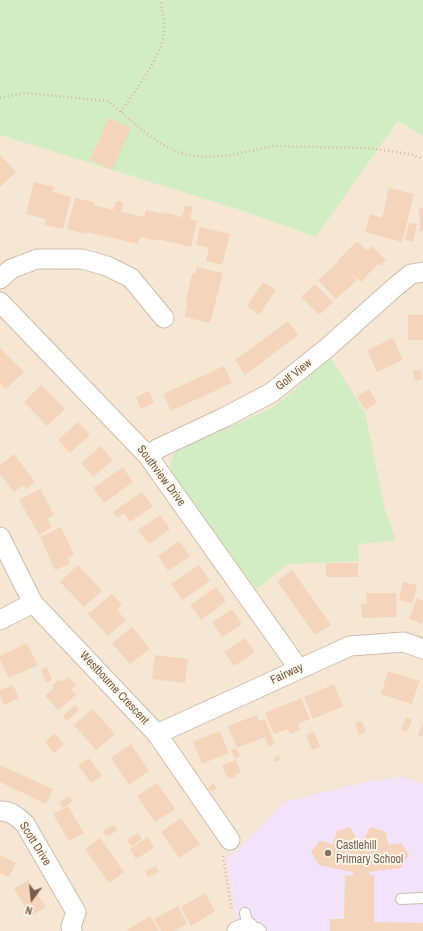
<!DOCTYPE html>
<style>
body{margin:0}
#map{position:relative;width:423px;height:931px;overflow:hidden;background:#fdf5e6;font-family:"Archivo Narrow",sans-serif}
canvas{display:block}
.north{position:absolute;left:12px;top:879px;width:40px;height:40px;-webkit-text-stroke:3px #fff9ed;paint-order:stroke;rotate:195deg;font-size:11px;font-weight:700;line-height:16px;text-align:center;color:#785c49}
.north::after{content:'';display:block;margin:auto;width:14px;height:18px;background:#785c49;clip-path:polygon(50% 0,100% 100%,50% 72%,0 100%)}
</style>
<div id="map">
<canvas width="423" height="931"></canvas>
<div class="north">N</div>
</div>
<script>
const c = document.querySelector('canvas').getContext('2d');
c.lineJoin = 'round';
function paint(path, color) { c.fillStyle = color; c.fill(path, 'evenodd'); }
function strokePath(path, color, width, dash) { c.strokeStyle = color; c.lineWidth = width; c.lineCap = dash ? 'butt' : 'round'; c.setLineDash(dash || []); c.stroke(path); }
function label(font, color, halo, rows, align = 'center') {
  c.font = font + ' "Archivo Narrow",sans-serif'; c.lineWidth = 3.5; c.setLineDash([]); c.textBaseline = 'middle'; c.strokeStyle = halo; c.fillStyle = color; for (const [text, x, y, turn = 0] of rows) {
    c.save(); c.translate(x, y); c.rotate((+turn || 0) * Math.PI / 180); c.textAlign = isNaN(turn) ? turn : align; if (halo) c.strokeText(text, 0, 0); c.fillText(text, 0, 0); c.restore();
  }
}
paint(new Path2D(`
 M398,121L423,136V931H0V135L243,211L316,237Z`), '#f5e7d4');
paint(new Path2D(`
 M402,777L423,784V931H238L226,857L239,849L284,802L365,782Z`), '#f2e2fa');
paint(new Path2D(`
 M0,0H423V136L398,121L316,237L243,211L0,135Z
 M330,357L365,412L385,510L396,540L358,544L359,561L288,564L256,589L173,479C169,468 169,459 178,450L270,409L289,395Z`), '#d2ecc3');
paint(new Path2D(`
 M109,118L131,128L112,170L90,160Z
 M0,155L16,172L0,187Z
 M34,182L54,187L52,192L71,197L63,229L45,225L46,219L26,214Z
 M389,188L414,194L402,242L365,232L370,214L382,218Z
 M75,198L94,202V205L113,210L116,202L118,201H120L123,204L121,212L144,217L146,210L163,214L164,212L182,217L185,205L193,207L190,219L197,221L191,247L158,239L157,241L140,237L138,244L87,232V234L67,229Z
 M419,208H423V231H420Z
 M409,223L417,224L413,242L405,240Z
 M200,227L230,234L222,265L206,261L209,248L196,245Z
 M357,241L367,251L372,246L386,260L380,266L378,264L361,282L343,265L357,280L336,299L318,280L339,261L338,260Z
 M196,267L223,273L210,323L185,317L188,302L186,301L192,274H195Z
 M263,282L276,290L259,315L247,306Z
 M315,284L333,302L319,315L301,297Z
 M408,315H423V340H408Z
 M288,321L298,335L245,375L235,360Z
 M393,338L403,360L377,372L367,350Z
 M0,348L24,372L6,389L0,383Z
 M224,366L232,383L171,411L163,394Z
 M421,370L422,380L415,381L413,371Z
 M41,385L65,409L47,426L24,402Z
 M369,389L377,402L366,410L357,397Z
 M149,391L154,403L141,409L136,397Z
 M78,422L90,435L70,453L58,440Z
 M101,446L113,460L93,477L81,463Z
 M14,454L35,482L26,489L23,485L14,492L0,474V465Z
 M123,467L133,482L104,503L93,488Z
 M40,489L54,515L47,519L52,527L39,535L19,500Z
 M142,492L153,506L130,522L124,513L117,518L113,512Z
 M160,515L170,529L149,544L138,530Z
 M61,527L74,555L67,558L70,564L55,570L40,537Z
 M179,541L190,556L168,571L158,556Z
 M326,563H358V577H326Z
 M78,565L102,591L84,607L60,582Z
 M199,565L210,581L182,600L171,584Z
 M292,570L331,625L315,635L277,581Z
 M403,582L417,585L413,603L399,600Z
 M216,587L226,601L201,620L190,605Z
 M366,593H396L397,617L362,618L361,604L367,603Z
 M112,594L122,605L117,610L126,620L108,636L88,614Z
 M417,598L423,601V620L422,624L409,619Z
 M232,609L242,624L222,637L212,622Z
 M132,627L150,649L130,664L112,643Z
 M245,638L255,652L234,666L224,652Z
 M27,643L38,665L9,678L0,660V656Z
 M155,655L188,659L185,683L152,679Z
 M47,667L52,680L46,683L41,670Z
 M388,671L419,681L412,704L381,694Z
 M68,677L76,686L71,689L76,695L58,710L45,696L54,688L52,686L59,679L62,682Z
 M334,684L343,706L313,719L304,697Z
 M13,685L19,698L4,705L0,695V690Z
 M301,698L310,719L298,724L300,730L290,734L288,729L274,734L265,713Z
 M75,705L79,710L67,721L63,716Z
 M93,709L115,734L96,750L74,725Z
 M257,715L259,721L265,719L275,744L269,747L265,737L237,748L228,726Z
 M406,717L412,720L407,732L401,730Z
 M362,721L366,732L359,735L355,723Z
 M422,724H423V737L418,735Z
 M220,731L229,753L202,764L193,742Z
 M314,732L320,747L312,750L306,735Z
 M55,733L64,744L54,753L45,742Z
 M131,744L149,771L129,785L111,758Z
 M236,748L240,756L235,759L231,750Z
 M279,755L280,760L275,762L273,758Z
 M89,758L102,776L91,783L78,765Z
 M236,760L241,773L235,775L236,777L230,779L229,777L227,778L222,765Z
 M0,765L53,789L46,804L0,782Z
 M157,783L175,809L155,822L137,796Z
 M213,783L217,788L212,792L208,788Z
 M69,796L73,801L63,808L59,802Z
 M68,806L84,833L69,841L53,814Z
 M181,818L200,844L179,858L161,832Z
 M114,825L117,831L106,837L103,831Z
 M350,827L358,841H362L371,827L386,832L388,845L401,843L409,854L401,868L369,872V875H374V922L423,923V931H330V919H344L345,876L353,875V872L319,865L311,852L320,841L333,844L337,831Z
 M138,833L142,839L132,846L127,840Z
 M148,837L154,848L136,859L130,849Z
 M100,838L124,872L109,883L85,849Z
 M0,855L16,863L9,877L0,873Z
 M156,866L159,872L148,877L145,871Z
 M28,880L46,907L31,916L14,889Z
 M205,893L215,911L191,926L181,907Z
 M178,906L187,924L174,931H161L154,919Z
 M150,916L159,931H128L127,930Z`), '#f4d5bc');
const lane = new Path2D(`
 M401,899L423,898
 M245,913L248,927L258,928L261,931`);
const street = new Path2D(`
 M0,279L11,269L37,259H82L107,266L131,278L164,318
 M0,302L148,456L299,669
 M148,456L157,449L225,417L271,393L327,348L395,287L411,274L423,272
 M0,537L33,603L157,734L230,840
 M0,620L33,603
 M157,734L350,646L404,642L423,649
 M0,811C10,810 18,817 25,824L76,912L71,927L72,931
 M237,931L248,927`);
strokePath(lane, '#cfbdab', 12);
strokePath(street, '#cfbdab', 21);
strokePath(new Path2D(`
 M0,98L24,93L108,101L137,126L158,142L173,150L187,155L204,157L225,156L273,146L368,148L410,154L423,159
 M121,112C134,92 161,57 164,34C165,25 162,10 161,0
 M223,856L232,911`), '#d9b89f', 2.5, [1, 3]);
strokePath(lane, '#fff', 10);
strokePath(street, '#fff', 19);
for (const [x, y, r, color] of [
 [328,853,4,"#8d6e63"]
]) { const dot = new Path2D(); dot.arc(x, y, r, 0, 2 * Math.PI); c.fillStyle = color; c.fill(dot); strokePath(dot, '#fff9ed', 1.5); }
label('12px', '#785c49', '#fff9ed', [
 ["Golf View",294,375,-39],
 ["Southview Drive",161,476,53],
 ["Fairway",287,674,-25],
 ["Westbourne Crescent",114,688,47],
 ["Scott Drive",35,844,58]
]);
label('12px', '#785e54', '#fff9ed', [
 ["Castlehill",336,846],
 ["Primary School",336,860]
], 'left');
</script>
